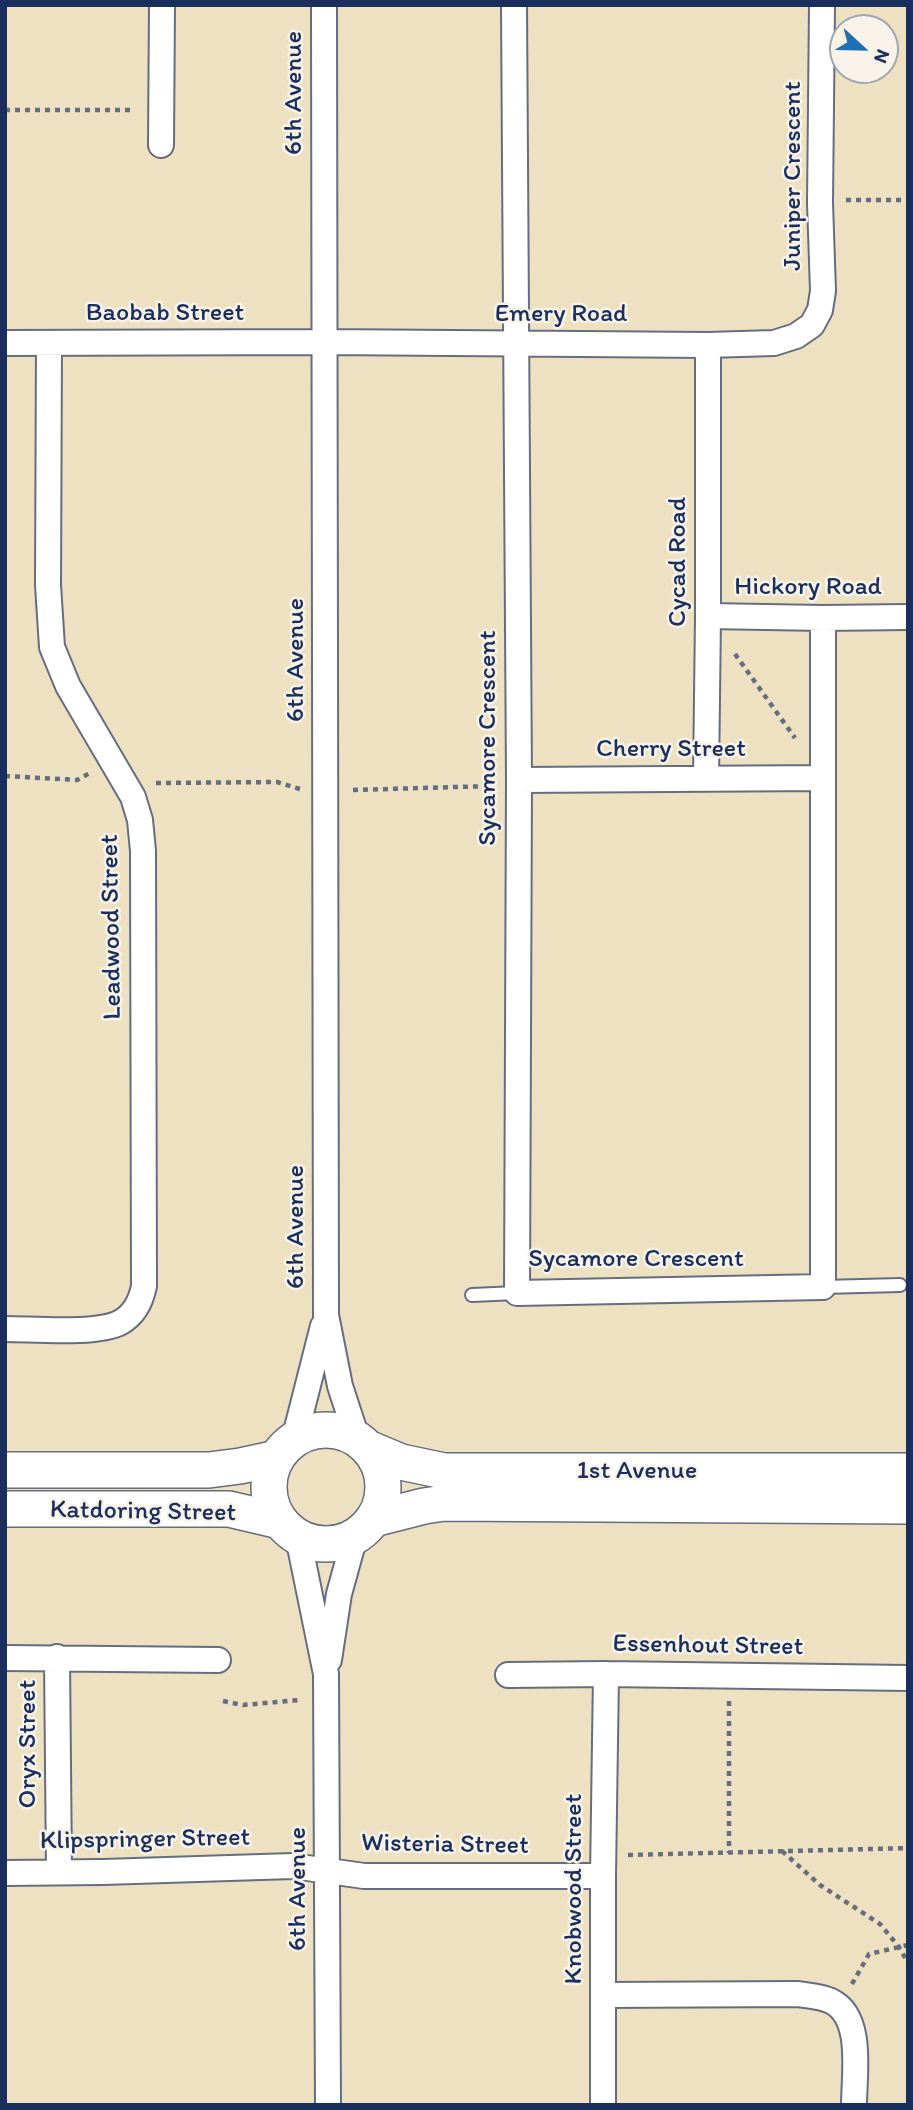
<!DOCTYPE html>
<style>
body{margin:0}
#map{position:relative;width:913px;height:2110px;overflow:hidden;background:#eee1c2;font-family:Itim,sans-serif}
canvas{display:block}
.frame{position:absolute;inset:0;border:7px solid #1b2f5e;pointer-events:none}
.north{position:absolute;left:829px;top:14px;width:70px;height:70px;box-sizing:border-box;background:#f7f3e8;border:2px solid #9fa5b1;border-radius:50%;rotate:112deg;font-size:19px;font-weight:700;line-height:28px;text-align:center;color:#1b2f5e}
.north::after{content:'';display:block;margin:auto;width:24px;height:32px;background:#1f6fb2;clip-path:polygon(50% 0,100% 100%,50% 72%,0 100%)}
</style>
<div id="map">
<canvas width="913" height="2110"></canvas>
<div class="frame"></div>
<div class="north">N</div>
</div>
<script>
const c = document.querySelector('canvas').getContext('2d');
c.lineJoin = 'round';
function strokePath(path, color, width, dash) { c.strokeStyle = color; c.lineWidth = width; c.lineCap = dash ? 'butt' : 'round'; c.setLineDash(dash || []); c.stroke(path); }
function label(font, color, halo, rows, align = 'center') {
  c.font = font + ' Itim,sans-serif'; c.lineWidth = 5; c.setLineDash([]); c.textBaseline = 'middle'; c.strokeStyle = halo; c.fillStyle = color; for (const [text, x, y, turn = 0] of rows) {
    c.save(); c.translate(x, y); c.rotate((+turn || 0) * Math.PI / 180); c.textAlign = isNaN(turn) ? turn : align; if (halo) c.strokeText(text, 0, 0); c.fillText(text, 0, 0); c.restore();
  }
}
const lane = new Path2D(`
 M823,1287L900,1285
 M472,1295L517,1293`);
const street = new Path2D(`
 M324,5L326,1315L340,1386L357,1438
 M514,5L519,780L517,1293L823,1287V618
 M161,145L162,5
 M5,343L324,342L708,345L774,343L796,336L812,325L820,310L823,291L820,203L822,5
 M708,616L823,618L908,617
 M706,779L708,616V345
 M519,780L823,778
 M5,1329C33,1329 98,1335 121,1322C135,1314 141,1301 144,1286L143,851L140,820L133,797L68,686L52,647L48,585L49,344
 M294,1440L323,1326
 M298,1537L326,1674L328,2105
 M57,1657L59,1872
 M5,1658L218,1660
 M329,1660L339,1594L355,1536
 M508,1675L606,1674L908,1678
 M5,1873L103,1872L293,1866L364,1876H603
 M603,1995L798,1994C809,1996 820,1996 831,2001C864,2017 854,2074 854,2105
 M603,2105V1876L606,1674`);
const secondary = new Path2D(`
 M269 1487a57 57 0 1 1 114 0a57 57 0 1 1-114 0Z
 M370,1449L401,1462L444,1471H908
 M5,1470H209L240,1466L277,1458
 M5,1509H229L280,1521
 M373,1519L424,1506L444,1503L908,1506`);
strokePath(lane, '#656d81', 16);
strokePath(street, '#656d81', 28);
strokePath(secondary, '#656d81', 38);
strokePath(new Path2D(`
 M5,110H134
 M846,200H908
 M735,654L795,738
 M5,776L77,780L90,773
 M156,783L277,782L300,789
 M353,790L491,786
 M223,1701L243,1705L299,1700
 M729,1701V1853
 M782,1851L820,1885L880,1924L899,1947L908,1963
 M628,1855L908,1848
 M852,1984L869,1954L908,1945`), '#656d81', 4.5, [5, 5]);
strokePath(lane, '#fff', 12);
strokePath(street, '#fff', 24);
strokePath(secondary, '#fff', 35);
label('26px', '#1b2f5e', '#f7f3e8', [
 ["6th Avenue",294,93,-90],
 ["Juniper Crescent",793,176,-90],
 ["Baobab Street",165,313],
 ["Emery Road",561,314],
 ["Cycad Road",678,562,-90],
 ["Hickory Road",808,587],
 ["6th Avenue",296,660,-90],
 ["Sycamore Crescent",488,738,-90],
 ["Cherry Street",671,749],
 ["Leadwood Street",112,927,-91],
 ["6th Avenue",296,1227,-90],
 ["Sycamore Crescent",636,1259],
 ["1st Avenue",637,1471],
 ["Katdoring Street",143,1512,1],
 ["Essenhout Street",708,1646,1],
 ["Oryx Street",28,1744,-90],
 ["Klipspringer Street",145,1840,-1],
 ["Wisteria Street",445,1845,1],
 ["6th Avenue",298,1889,-90],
 ["Knobwood Street",574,1889,-90]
]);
</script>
